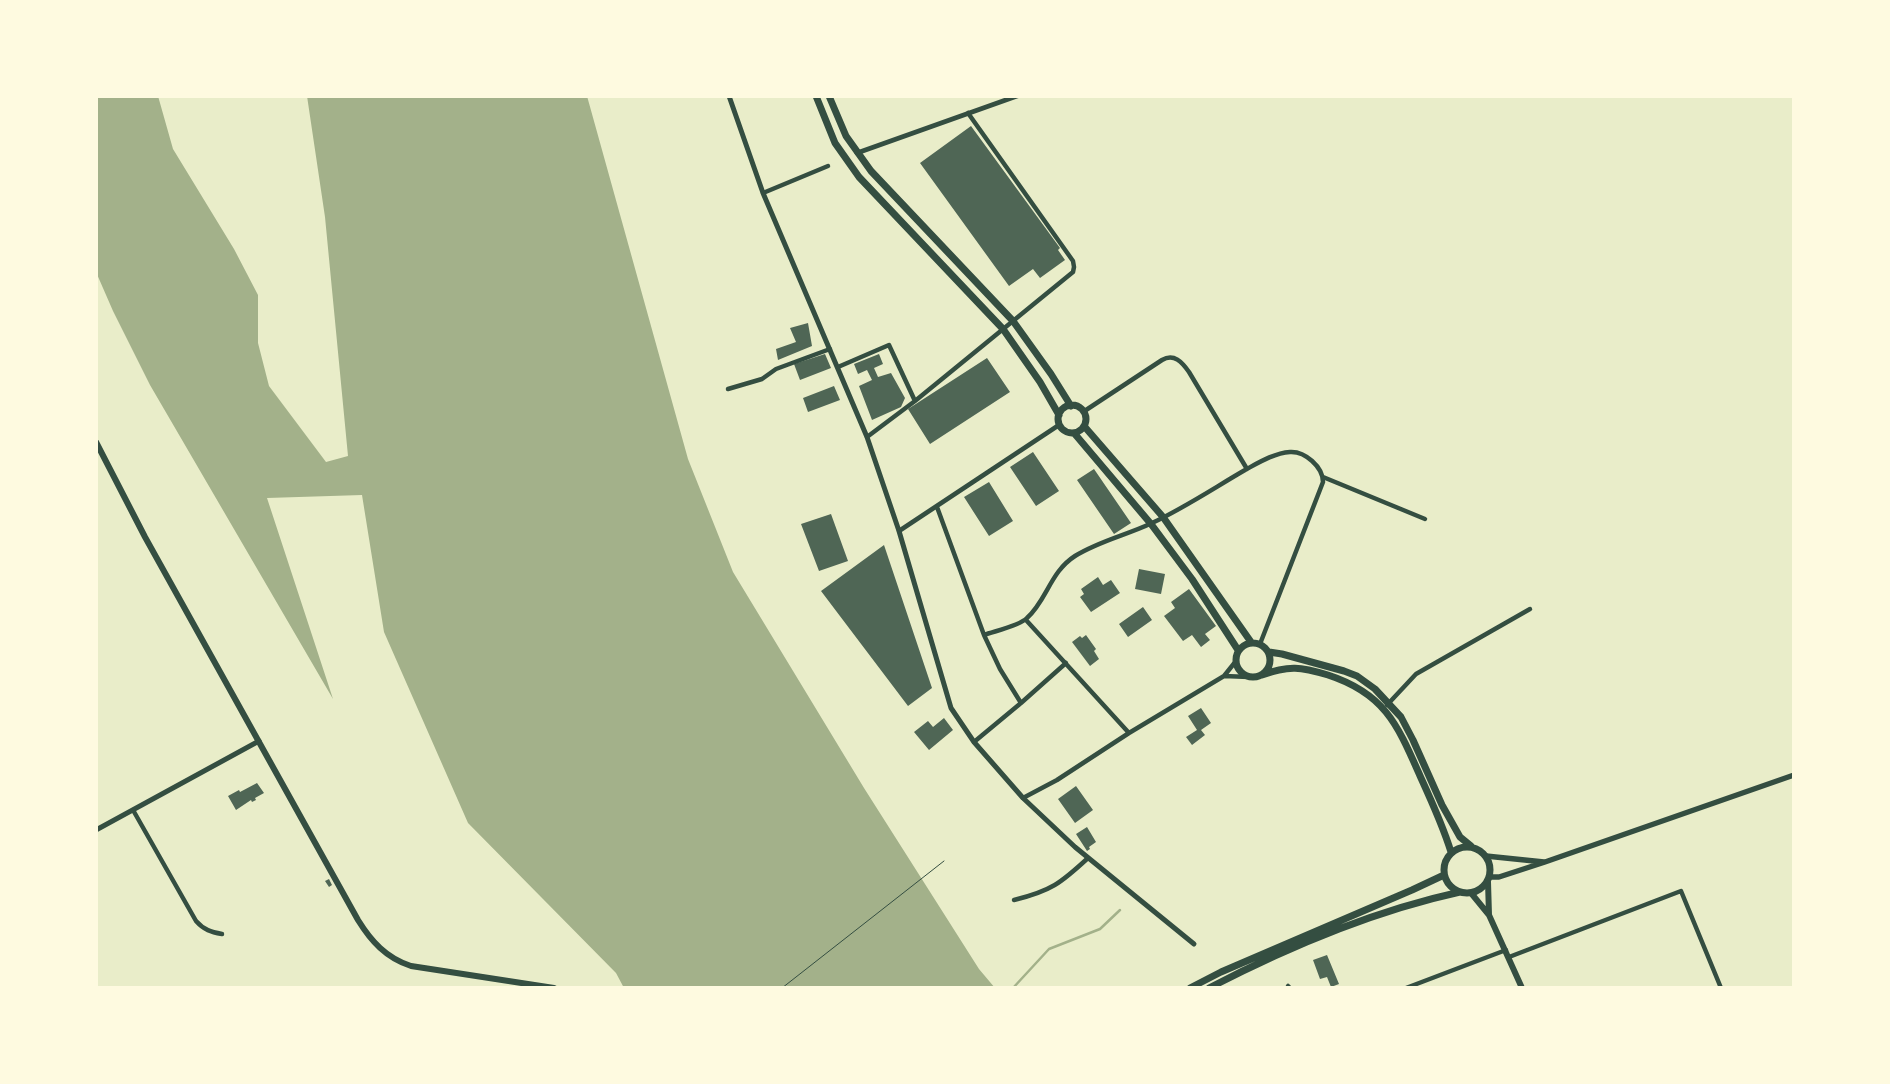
<!DOCTYPE html>
<style>
body{margin:0}
#map{position:relative;width:1890px;height:1084px;overflow:hidden;background:#e9edc9;font-family:Rubik,sans-serif}
canvas{display:block}
.frame{position:absolute;inset:0;border:98px solid #fefae0;pointer-events:none}
</style>
<div id="map">
<canvas width="1890" height="1084"></canvas>
<div class="frame"></div>
</div>
<script>
const c = document.querySelector('canvas').getContext('2d');
c.lineJoin = 'round';
function paint(path, color) { c.fillStyle = color; c.fill(path, 'evenodd'); }
function strokePath(path, color, width, dash) { c.strokeStyle = color; c.lineWidth = width; c.lineCap = dash ? 'butt' : 'round'; c.setLineDash(dash || []); c.stroke(path); }
paint(new Path2D(`
 M96,96H158L173,149L234,249L258,295V343L269,386L326,462L348,456L325,217L307,96H587L688,459L733,572L864,788L979,969L995,988H624L616,973L468,823L384,632L362,495L267,498L333,699L150,385L113,311L96,272Z`), '#a3b18a');
strokePath(new Path2D(`
 M1013,988L1049,949L1100,929L1120,910`), '#a3b18a', 2.5);
paint(new Path2D(`
 M971,126L1060,248L1058,250L1065,260L1040,278L1033,269L1009,286L920,163Z
 M808,323L812,346L778,360L776,349L796,342L790,328Z
 M825,354L831,368L800,380L794,364Z
 M879,354L883,364L874,368L878,377L891,373L905,398L901,407L872,420L859,386L872,380L867,370L858,374L854,364Z
 M987,358L1010,392L930,444L908,409Z
 M834,386L840,400L808,412L803,398Z
 M1033,452L1059,491L1036,506L1010,467Z
 M1094,469L1131,523L1114,534L1077,480Z
 M989,482L1013,521L989,536L964,497Z
 M831,514L848,561L819,571L801,524Z
 M884,545L932,688L908,706L821,591Z
 M1139,569L1165,574L1161,594L1135,589Z
 M1098,577L1103,585L1111,580L1120,593L1091,612L1080,597L1084,594L1081,589Z
 M1189,589L1216,626L1205,634L1210,640L1201,647L1192,635L1183,641L1164,616L1175,608L1171,602Z
 M1143,607L1152,620L1128,637L1119,624Z
 M1086,635L1096,649L1094,651L1099,659L1090,666L1072,642L1080,636L1082,638Z
 M1201,708L1211,723L1201,730L1205,735L1192,745L1186,737L1197,730L1188,716Z
 M944,718L953,730L929,750L914,732L928,721L933,727Z
 M257,783L264,793L255,798L256,800L252,802L251,800L236,810L228,796L239,790L240,792Z
 M1076,786L1093,810L1075,823L1058,799Z
 M1087,827L1096,842L1089,847L1090,849L1087,851L1076,834Z
 M329,879L332,885L329,887L325,881Z
 M1327,955L1339,984L1331,987L1327,977L1320,979L1313,960Z`), '#4f6655');
strokePath(new Path2D(`
 M782,988L944,861`), '#344e41', 1);
strokePath(new Path2D(`
 M763,193L828,166
 M838,367L889,345L915,401
 M728,389L762,379L776,369L830,349
 M1083,412L1162,360C1174,353 1182,362 1189,372L1247,469
 M867,437L915,401L1073,272L1074,267L1073,261L968,113
 M1323,477L1425,519
 M937,507L984,635L1000,669L1021,703
 M899,531L1059,425
 M1026,620L1129,733
 M984,635C995,631 1019,626 1027,618C1047,600 1050,572 1075,556C1099,541 1127,535 1152,523C1184,508 1214,488 1245,470C1258,463 1274,453 1290,452C1305,451 1323,467 1323,482L1260,644
 M1224,676L1249,677
 M1387,705L1416,674L1530,609
 M974,742L1021,703L1066,663
 M1023,798L1057,780L1129,733L1224,676L1236,661
 M133,810L196,921C204,930 211,932 222,934
 M1014,900C1051,891 1061,883 1088,858
 M1509,957L1681,891L1721,988
 M1288,986L1290,988
 M1406,988L1506,950`), '#344e41', 4.5);
strokePath(new Path2D(`
 M729,96L763,193L867,437L899,531L951,708L974,742L1023,798L1075,847L1194,944
 M857,153L1017,96
 M96,830L259,741`), '#344e41', 5);
strokePath(new Path2D(`
 M1486,856L1544,862
 M1490,877H1499L1545,862L1794,775`), '#344e41', 5.5);
strokePath(new Path2D(`
 M96,442L145,537L358,920C371,941 386,958 411,966L554,988
 M1488,882L1489,915
 M1471,893L1489,915L1522,988`), '#344e41', 6);
strokePath(new Path2D(`
 M816,96L835,143L859,177L1003,329L1040,382L1059,415
 M829,96L846,136L871,171L1013,321L1051,374L1071,406
 M1058 419a14 14 0 1 1 28 0a14 14 0 1 1-28 0Z
 M1084,426L1163,517L1251,642
 M1074,433L1151,524L1192,579L1238,650
 M1236 660a17 17 0 1 1 34 0a17 17 0 1 1-34 0Z
 M1269,652L1282,654L1344,671L1357,676L1375,689L1401,717L1413,740L1442,805L1460,837L1471,846
 M1262,675C1289,665 1301,667 1328,675C1386,694 1398,726 1421,778C1432,802 1443,826 1451,852
 M1444 870a23 23 0 1 1 46 0a23 23 0 1 1-46 0Z
 M1190,988L1221,972L1412,890L1444,875
 M1209,988C1288,947 1373,911 1460,892`), '#344e41', 7);
</script>
